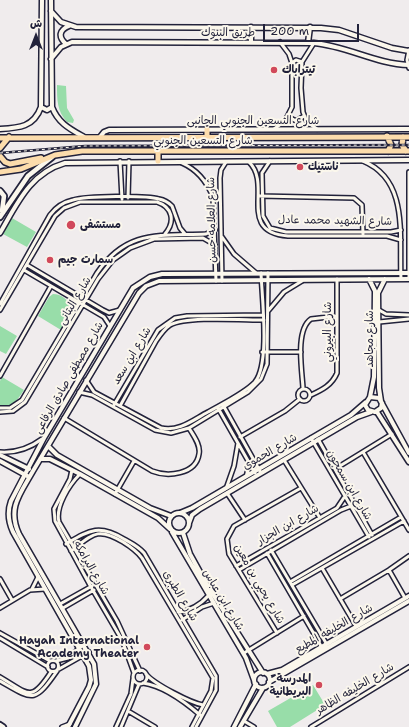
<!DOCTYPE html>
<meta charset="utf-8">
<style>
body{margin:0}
#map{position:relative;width:409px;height:727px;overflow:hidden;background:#f0eced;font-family:"Shantell Sans","Playpen Sans Arabic",sans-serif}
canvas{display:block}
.north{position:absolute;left:16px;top:16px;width:40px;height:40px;-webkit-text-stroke:3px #fbf7ec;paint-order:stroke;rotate:0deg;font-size:11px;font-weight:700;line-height:16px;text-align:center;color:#22223b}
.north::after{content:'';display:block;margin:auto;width:14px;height:18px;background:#22223b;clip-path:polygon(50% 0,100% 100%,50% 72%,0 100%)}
.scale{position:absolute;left:263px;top:24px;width:96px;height:18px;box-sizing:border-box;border:2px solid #22223b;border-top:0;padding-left:5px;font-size:12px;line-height:14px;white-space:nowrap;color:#22223b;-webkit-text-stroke:3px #fbf7ec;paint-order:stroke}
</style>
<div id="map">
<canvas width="409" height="727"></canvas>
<div class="north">ش</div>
<div class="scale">200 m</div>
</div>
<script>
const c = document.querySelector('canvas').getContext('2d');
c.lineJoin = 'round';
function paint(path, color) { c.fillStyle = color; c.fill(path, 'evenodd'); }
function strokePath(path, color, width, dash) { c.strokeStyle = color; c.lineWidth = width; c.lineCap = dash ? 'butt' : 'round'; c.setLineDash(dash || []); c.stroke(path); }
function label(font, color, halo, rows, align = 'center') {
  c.font = font + ' "Shantell Sans","Playpen Sans Arabic",sans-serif'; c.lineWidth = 4; c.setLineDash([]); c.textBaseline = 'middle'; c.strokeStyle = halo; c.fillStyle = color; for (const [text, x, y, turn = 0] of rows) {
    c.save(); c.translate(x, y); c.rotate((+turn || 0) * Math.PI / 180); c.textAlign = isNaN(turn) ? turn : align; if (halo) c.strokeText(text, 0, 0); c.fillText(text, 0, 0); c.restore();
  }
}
paint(new Path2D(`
 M57,85L66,86L67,108L74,120L73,123L67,122C57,111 57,100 57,85Z
 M12,218L36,232L27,247L3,234Z
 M53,294C61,294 69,300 71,308L61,330L38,316L49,297Z
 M0,326L17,336L6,354L0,351Z
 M2,377L24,390C17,400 14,407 0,406V381Z
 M313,685L324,703L322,707L290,727H277L268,711Z`), '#98dda9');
const minor = new Path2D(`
 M314,43L302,62L301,88L303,112L307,122L317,129
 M409,50L407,60L409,68
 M292,63L296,60L302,62
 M289,117L296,121L304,116
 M274,129L285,121L292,107V63L289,54L280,42
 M120,161L122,199
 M270,161L262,173L263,216L270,228L286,232H391L401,230
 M363,161C409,180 399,234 401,279
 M249,162C273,185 236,232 288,236H387L401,240
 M182,163C198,170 207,182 213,197L216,281
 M260,196L354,198L362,205L363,234
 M128,198L129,161
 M222,237L234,254L256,273
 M27,265L103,310L109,313L120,310
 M24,270L104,317L110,326
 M409,279V172
 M222,281L220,178L221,170L226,162
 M0,304L50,215C56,207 64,202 73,200C86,196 146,195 159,199C164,200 168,202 172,206L180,228L185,234
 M0,310L55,216L64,208L80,202H157C172,207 176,221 165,234
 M379,310L386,314L409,315
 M268,311L284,292L302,281
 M379,322L409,319
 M262,352H301
 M0,376L51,286
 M86,380L94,392L161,428C179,432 193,420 208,412C222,404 245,393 255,382C270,364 262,298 261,273
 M303,388C302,370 295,330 311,319L337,316
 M298 395a6 6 0 1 1 12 0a6 6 0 1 1-12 0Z
 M79,392L92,395L155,430L171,433L189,428L248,392L261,379L267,364L268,273
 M311,395C322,390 332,385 337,373V279
 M114,405L158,330L175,318L187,316L263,315
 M223,405L261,473
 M120,406L156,341C160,335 164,329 170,325C187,316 242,320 264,320
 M0,408H10L22,400L97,273C127,229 160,236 206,234L215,230
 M218,408L255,473
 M0,412L13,411L25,402L98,279L113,260L130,248L154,239L203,238L215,245
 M64,418L152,471C167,477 196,475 199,454C201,445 193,435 189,428
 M240,437L285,411L300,399
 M311,438L369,537
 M318,439L372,535
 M0,452C15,453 30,448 42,439
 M363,452L409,530
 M284,460L320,518
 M335,469L392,434
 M72,470L70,479L54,509L55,521L91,587L122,640L134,673
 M80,474C69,485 55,507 59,522L117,621L140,671
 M227,486L234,466L238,443
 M227,493L245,520
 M115,494L134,461
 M66,544C90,530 99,524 124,539C131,543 138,546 144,553L216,676V690L196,727
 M271,550L326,643
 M71,551C92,535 97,526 123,542C131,547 137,551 142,558L213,678L211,691L192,727
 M267,553L321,646
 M236,566L337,508L345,496
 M322,568L356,626
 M239,570L341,510L351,506
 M389,570L405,598
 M0,579L12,600
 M290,582L401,517
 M292,585L404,521
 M32,589L38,577
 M340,599L389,570L409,556
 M60,604L92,586
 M0,608L30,590L45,589
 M63,608L94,590
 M178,612C190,611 201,604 209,595
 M182,620L202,607L214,603
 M0,633L50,661
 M277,633L229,554L227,539L234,526L301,488
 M0,638L48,667
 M244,653L304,616
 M47.5 666a5.5 5.5 0 1 1 11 0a5.5 5.5 0 1 1-11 0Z
 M56,661L68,658L84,644
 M59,669L89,652
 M133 677a7 7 0 1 1 14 0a7 7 0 1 1-14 0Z
 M146,674C154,684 191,703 203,705
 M0,677C29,694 31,703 51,672
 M0,681C33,700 34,704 57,671
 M143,683C164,686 185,702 200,715
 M128,711L155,727
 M244,721L254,727
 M62,727L70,724
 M116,727L131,694L133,679
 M121,727L139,684
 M311,727L409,667`);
const tertiary = new Path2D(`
 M51,0L52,107C58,123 70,129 84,137
 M51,11L61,22L76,27L321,28L339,30L392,48L409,51
 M251,27V42
 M308,43L310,27
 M66,44C58,37 59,30 69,26
 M51,59L61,47L72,42L314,43C347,46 376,64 409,65
 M41,107L47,110L52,107
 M0,129C19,128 34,127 41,107L42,0
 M100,137L104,132L109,130L409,129
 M0,233C17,204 30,173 65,163L409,160
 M369,279L375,291L374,377L370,397
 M381,401L379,388L378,293L385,279
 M382,403L381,408L375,412L368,410L365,405L370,397L379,398L409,453
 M377,412L409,462
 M48,446L57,455L150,508L171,516
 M0,455L29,469
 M40,459H50L80,474L158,518L170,529
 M0,461L29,477
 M247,475L250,464
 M169 523a10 10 0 1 1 20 0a10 10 0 1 1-20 0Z
 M180,513L192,508L351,415L366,402
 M189,523L192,515L200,509L357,417L371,412
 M172,532L246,658L254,680
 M183,533L190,554L206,583L263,673
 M254 680a8 8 0 1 1 16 0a8 8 0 1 1-16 0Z
 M267,674L282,670L409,596
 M269,682L409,601
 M68,727L89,687L91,680L89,666L13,532C8,521 7,512 11,501L44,438L133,288L150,277L162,274L409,273
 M75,727L96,684L94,664L19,534C7,508 20,494 33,471L139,293L146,286L159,281L409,279
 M234,727L256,684
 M240,727L263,688`);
const secondary = new Path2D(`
 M0,191L4,196L2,211
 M0,217L28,176L52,157
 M0,725L3,727`);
const trunk = new Path2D(`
 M207,129V137
 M387,136L391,145L388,151
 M403,137L402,145L406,151
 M0,138L409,137
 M0,148L9,137
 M158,151V161
 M0,156L5,162L10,164L41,158
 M0,172L21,169L55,155L82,151H409`);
strokePath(minor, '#22223b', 6);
strokePath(tertiary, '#22223b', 7);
strokePath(secondary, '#22223b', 8);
strokePath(trunk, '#22223b', 8);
strokePath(minor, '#fbf7ec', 3);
strokePath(tertiary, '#fbf7ec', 4);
strokePath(secondary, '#fbf7ec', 4.5);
strokePath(trunk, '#fcdcac', 5);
const rail = new Path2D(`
 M0,153L85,146L409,145`);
strokePath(rail, '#22223b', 2.5);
strokePath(rail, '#fbf7ec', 1, [3]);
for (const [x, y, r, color] of [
 [274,70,4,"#d1495b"],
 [300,167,4,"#d1495b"],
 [71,225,5,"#d1495b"],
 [50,260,4,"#d1495b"],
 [147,647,4,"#d1495b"],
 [319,685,4,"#d1495b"]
]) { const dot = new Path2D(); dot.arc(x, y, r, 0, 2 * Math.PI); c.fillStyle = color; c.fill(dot); strokePath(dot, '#fbf7ec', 1.5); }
label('11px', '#22223b', '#fbf7ec', [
 ["طريق البنوك",228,33],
 ["شارع التسعين الجنوبي الجانبى",253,121],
 ["شارع التسعين الجنوبي",203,141],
 ["شارع العلامه حسن",212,220,-91],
 ["شارع الشهيد محمد عادل",335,221,1],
 ["شارع البتانى",75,301,-59],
 ["شارع البيروني",328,332,-90],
 ["شارع مجاهد",370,339,-90],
 ["شارع ابن سعد",132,356,-59],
 ["شارع مصطفى صادق الرفاعى",69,378,-60],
 ["شارع الحموي",270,452,-30],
 ["شارع ابن سمجون",349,485,60],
 ["شارع ابن الجزار",288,525,-30],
 ["شارع البرامكه",91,568,60],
 ["شارع يحيي بن معين",259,584,60],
 ["شارع الطبرى",180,596,59],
 ["شارع ابن عباس",223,600,59],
 ["شارع الخليفه المطيع",334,629,-30],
 ["شارع الخليفه الظاهر",355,689,-31]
]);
label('bold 11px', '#22223b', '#fbf7ec', [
 ["تيتراباك",282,70],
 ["ناستيك",308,167],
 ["مستشفى",80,225],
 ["سمارت جيم",58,260],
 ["Hayah International",139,641,"right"],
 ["Academy Theater",139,654,"right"],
 ["المدرسة",311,679,"right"],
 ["البريطانية",311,692,"right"]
], 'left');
</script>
